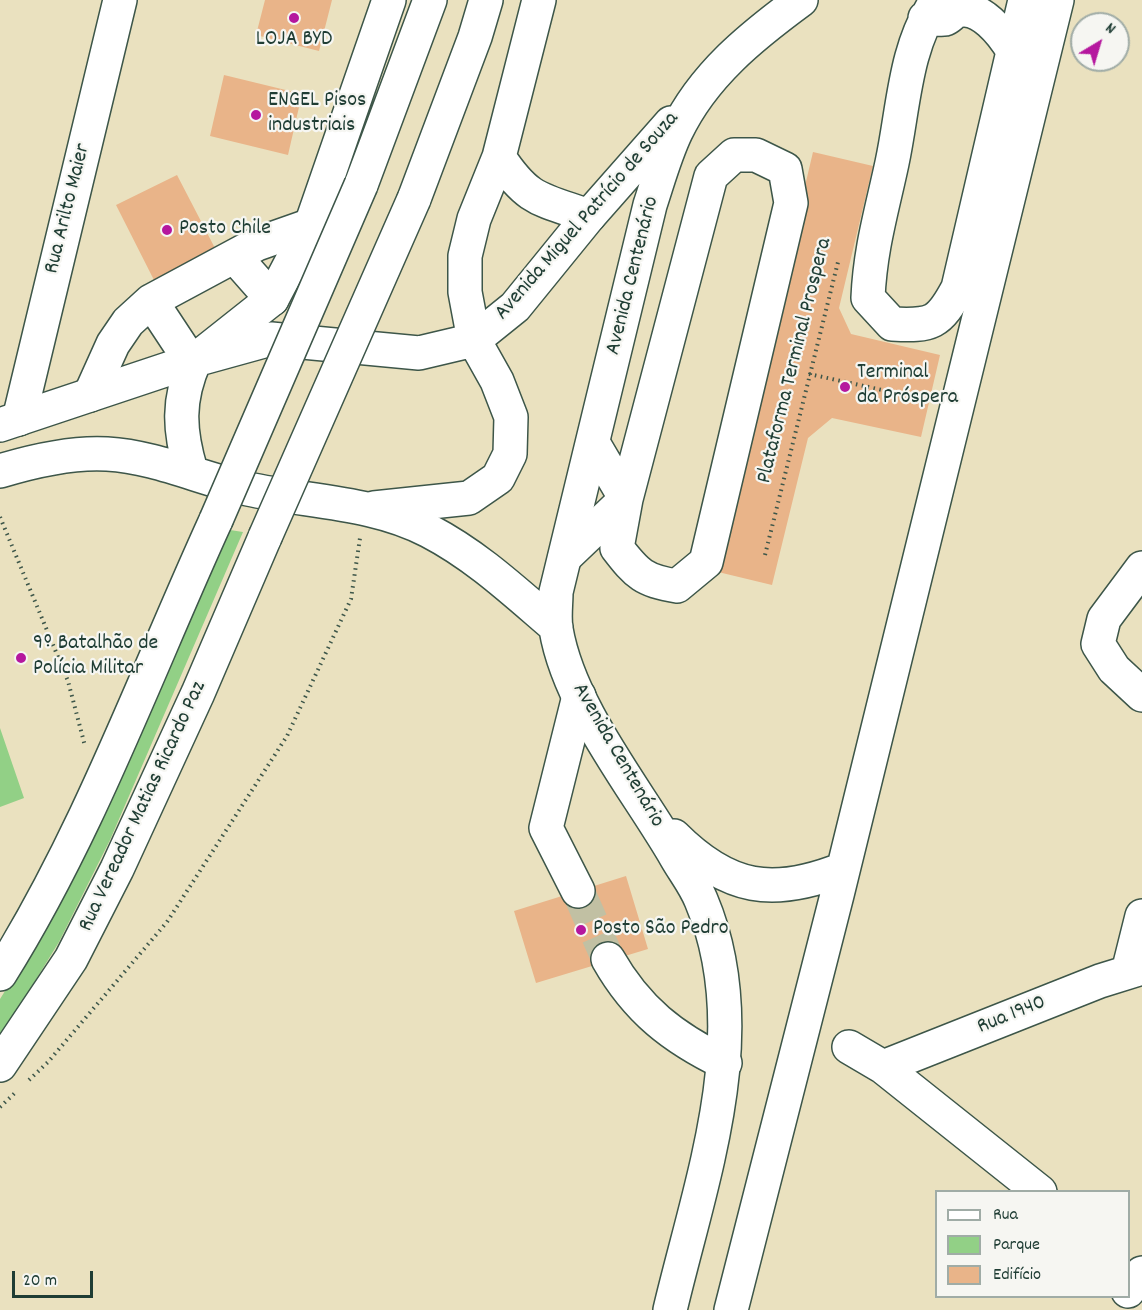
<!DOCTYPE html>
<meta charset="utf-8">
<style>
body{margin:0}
#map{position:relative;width:1142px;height:1310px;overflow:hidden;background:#eae1bf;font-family:Dekko,sans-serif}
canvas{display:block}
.legend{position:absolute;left:935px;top:1190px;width:195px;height:108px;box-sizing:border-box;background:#f6f6f2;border:2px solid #a0aca6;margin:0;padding:8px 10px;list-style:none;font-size:18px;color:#1f3d34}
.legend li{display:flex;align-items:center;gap:12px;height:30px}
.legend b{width:30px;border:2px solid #a0aca6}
.north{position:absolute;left:1070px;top:12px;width:60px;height:60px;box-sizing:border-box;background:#f6f6f2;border:2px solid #a0aca6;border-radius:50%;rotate:38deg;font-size:16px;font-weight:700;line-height:24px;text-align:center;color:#1f3d34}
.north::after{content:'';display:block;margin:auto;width:21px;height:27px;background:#b5179e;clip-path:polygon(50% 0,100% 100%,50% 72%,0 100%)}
.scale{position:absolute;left:12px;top:1271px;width:81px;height:27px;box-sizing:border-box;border:3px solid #1f3d34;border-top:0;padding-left:8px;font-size:18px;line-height:21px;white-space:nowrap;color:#1f3d34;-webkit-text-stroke:4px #f6f6f2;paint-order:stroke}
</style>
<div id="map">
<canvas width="1142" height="1310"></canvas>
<ul class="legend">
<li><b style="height:8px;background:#fff"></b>Rua</li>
<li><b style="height:16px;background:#92d086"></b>Parque</li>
<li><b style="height:16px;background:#e9b489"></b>Edifício</li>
</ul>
<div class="north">N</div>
<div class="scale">20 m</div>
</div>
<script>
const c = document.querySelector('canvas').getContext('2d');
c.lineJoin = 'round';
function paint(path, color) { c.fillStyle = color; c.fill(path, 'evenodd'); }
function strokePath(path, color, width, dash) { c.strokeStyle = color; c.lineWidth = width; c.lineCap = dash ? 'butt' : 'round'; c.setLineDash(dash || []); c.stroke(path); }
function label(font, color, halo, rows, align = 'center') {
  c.font = font + ' Dekko,sans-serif'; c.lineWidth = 4.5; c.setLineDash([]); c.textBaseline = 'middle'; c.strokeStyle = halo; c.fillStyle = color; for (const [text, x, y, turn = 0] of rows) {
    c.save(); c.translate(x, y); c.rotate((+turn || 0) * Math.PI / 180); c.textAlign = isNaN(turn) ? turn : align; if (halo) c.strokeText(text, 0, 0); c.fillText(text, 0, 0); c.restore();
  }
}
paint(new Path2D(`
 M230,530L243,532L110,840L59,942L0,1038V999L42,932Z
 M0,728L24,798L0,807Z`), '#92d086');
paint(new Path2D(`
 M265,0H332L319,51L256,35Z
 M224,75L302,94L288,155L210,136Z
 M813,152L873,166L839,308L851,334L940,355L921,437L832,418L808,438L772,585L714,571Z
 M177,175L218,254L157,286L116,205Z
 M626,876L648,949L536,983L514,911Z`), '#e9b489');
strokePath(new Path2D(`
 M578,891L608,959`), '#c1c0a3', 33, [33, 16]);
const minor = new Path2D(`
 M937,0C904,49 904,107 892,163C882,210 870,249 868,298L892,324C932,326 939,324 958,288L1025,0
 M925,18C931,18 939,20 945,19C949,18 952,13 957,11C980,4 1003,34 1013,51
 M235,257L272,299
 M151,301L184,351L195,360
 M90,395L113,344L128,322L151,301L257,244L311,225
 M19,419L120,0
 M565,557L626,499L711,176L734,155H756L785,169L791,203L706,562L677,586C644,581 637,574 617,548L626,499L593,443
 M1142,568L1104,619L1098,644L1114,669L1142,695
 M578,891L546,828L579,696
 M608,959C637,1010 673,1038 725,1063
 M1128,972L1142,916
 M849,1047L883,1067L1040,1192
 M883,1067L1100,981L1142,968
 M1128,1291L1142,1273`);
const major = new Path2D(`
 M0,425L195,360L271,339L419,353L474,340L515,307L589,216L671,123
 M0,471C33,461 73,452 107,454C157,457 201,479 248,489C308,502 374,502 429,531C477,556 515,592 556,627
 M191,471C179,431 177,400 195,360
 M374,508L469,498L498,478L510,454L511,417L497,381L474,340
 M674,836C728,890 773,897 843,869
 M670,1310C701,1179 757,1032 701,900C695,885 684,871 676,857C636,788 569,707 556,629C554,617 556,604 556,592L650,205C658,181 665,155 676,132C703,75 752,36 801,0
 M731,1310L837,895L1057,0`);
const highway = new Path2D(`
 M499,157C528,201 540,199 589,216
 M361,185L430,0
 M414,199L475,37L486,0
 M474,340L465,292V256L474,219L499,157L539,0
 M195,360L272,299L311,225L389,0
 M0,974C89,832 146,673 216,520
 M0,1065L71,959L117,869L198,693L265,537`);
strokePath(minor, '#3d5649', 36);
strokePath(major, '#3d5649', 36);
strokePath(highway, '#3d5649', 36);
strokePath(new Path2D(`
 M809,374L928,400
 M0,517L68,681L85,746
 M765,555L839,258
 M29,1080L48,1062L167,922L287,736L351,599L360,538
 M0,1107L17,1091`), '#3d5649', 4, [1.5, 4.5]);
strokePath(minor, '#fff', 33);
strokePath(major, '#fff', 33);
strokePath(highway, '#fff', 33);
const highwayBridge = new Path2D(`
 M216,520L361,185
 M265,537L414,199`);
strokePath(highwayBridge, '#3d5649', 36, []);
strokePath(highwayBridge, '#fff', 33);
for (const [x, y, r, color] of [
 [294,18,6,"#b5179e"],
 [256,115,6,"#b5179e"],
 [167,230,6,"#b5179e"],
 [845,387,6,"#b5179e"],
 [21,658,6,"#b5179e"],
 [581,930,6,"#b5179e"]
]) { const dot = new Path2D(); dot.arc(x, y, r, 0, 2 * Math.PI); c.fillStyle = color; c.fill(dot); strokePath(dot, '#f6f6f2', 2); }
label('22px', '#1f3d34', '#f6f6f2', [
 ["LOJA BYD",294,41,"center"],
 ["ENGEL Pisos",268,102],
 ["industriais",268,127],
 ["Posto Chile",179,230],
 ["Terminal",857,374],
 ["da Próspera",857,399],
 ["9º Batalhão de",33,645],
 ["Polícia Militar",33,670],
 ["Posto São Pedro",593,930]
], 'left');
label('22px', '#1f3d34', '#f6f6f2', [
 ["Rua Arilto Maier",69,209,-76],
 ["Avenida Miguel Patrício de Souza",588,217,-49],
 ["Avenida Centenário",634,276,-76],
 ["Plataforma Terminal Prospera",796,361,-76],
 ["Avenida Centenário",617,756,60],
 ["Rua Vereador Matias Ricardo Paz",144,807,-65],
 ["Rua 1940",1012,1016,-22]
]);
</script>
